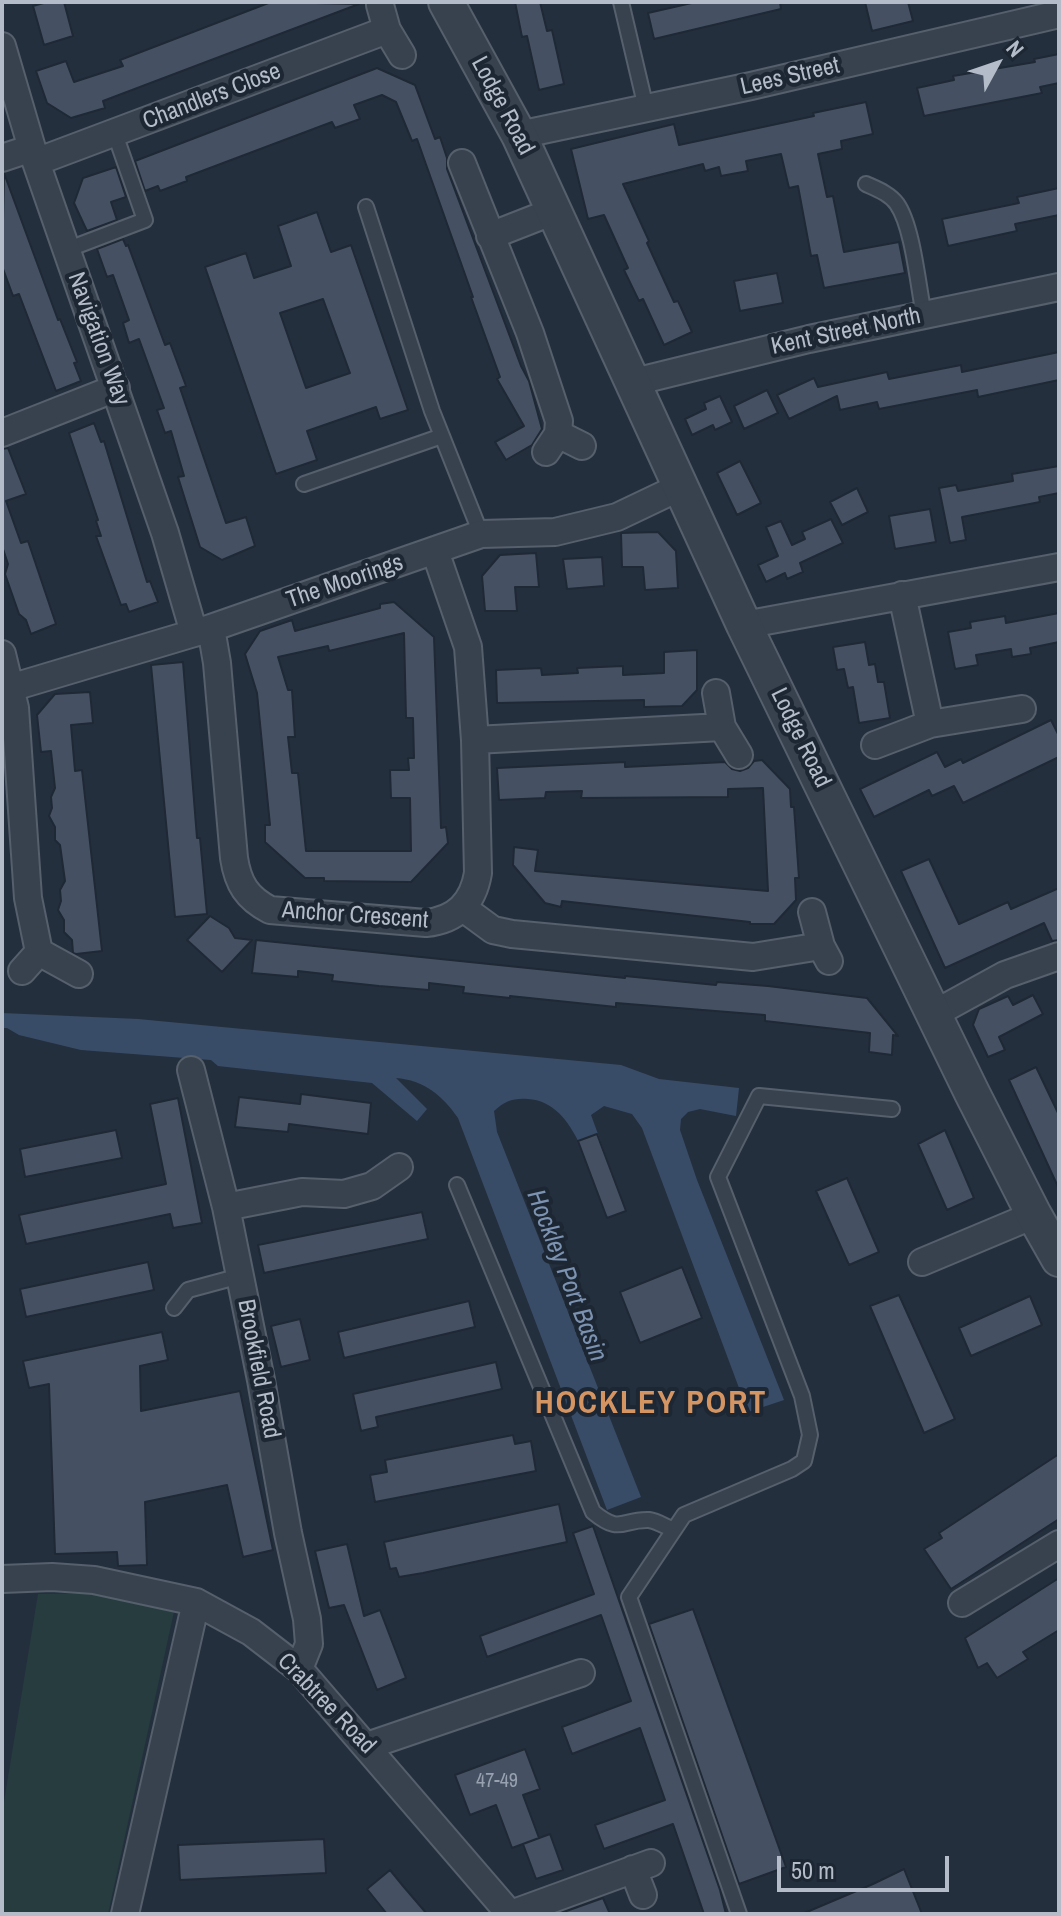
<!DOCTYPE html>
<style>
body{margin:0}
#map{position:relative;width:1061px;height:1916px;overflow:hidden;background:#242f3e;font-family:"Archivo Narrow",sans-serif}
canvas{display:block}
.frame{position:absolute;inset:0;border:4px solid #b4bcc9;pointer-events:none}
.north{position:absolute;left:957px;top:24px;width:80px;height:80px;-webkit-text-stroke:6px #1d2633;paint-order:stroke;rotate:50deg;font-size:22px;font-weight:700;line-height:32px;text-align:center;color:#b4bcc9}
.north::after{content:'';display:block;margin:auto;width:28px;height:36px;background:#b4bcc9;clip-path:polygon(50% 0,100% 100%,50% 72%,0 100%)}
.scale{position:absolute;left:777px;top:1856px;width:172px;height:36px;box-sizing:border-box;border:4px solid #b4bcc9;border-top:0;padding-left:10px;font-size:24px;line-height:28px;white-space:nowrap;color:#b4bcc9;-webkit-text-stroke:6px #1d2633;paint-order:stroke}
</style>
<div id="map">
<canvas width="1061" height="1916"></canvas>
<div class="frame"></div>
<div class="north">N</div>
<div class="scale">50 m</div>
</div>
<script>
const c = document.querySelector('canvas').getContext('2d');
c.lineJoin = 'round';
function paint(path, color) { c.fillStyle = color; c.fill(path, 'evenodd'); }
function strokePath(path, color, width, dash) { c.strokeStyle = color; c.lineWidth = width; c.lineCap = dash ? 'butt' : 'round'; c.setLineDash(dash || []); c.stroke(path); }
function label(font, color, halo, rows, align = 'center') {
  c.font = font + ' "Archivo Narrow",sans-serif'; c.lineWidth = 8; c.setLineDash([]); c.textBaseline = 'middle'; c.strokeStyle = halo; c.fillStyle = color; for (const [text, x, y, turn = 0] of rows) {
    c.save(); c.translate(x, y); c.rotate((+turn || 0) * Math.PI / 180); c.textAlign = isNaN(turn) ? turn : align; if (halo) c.strokeText(text, 0, 0); c.fillText(text, 0, 0); c.restore();
  }
}
paint(new Path2D(`
 M101,1593L175,1607L108,1914H2V1814L38,1594Z`), '#263c3f');
paint(new Path2D(`
 M2,1013L138,1019L621,1065L659,1079L739,1088L736,1116L700,1109L688,1112L681,1119L680,1130L697,1180L784,1400L748,1412L642,1128L632,1114L604,1106L591,1115L626,1211L607,1218C592,1180 577,1101 528,1099C513,1098 505,1101 494,1111L497,1132L641,1497L607,1510L458,1118C443,1096 424,1080 396,1078L427,1109L417,1121L372,1083L218,1066L211,1060L81,1050L19,1035L7,1028H2Z`), '#394c67');
const building = new Path2D(`
 M47,2H64L73,36L44,45L33,6Z
 M271,2L359,4L103,101L105,108L71,118L47,103L36,71L66,61L74,82L123,66L120,60Z
 M515,2H540L547,31L552,30L564,84L539,90L527,36L522,37Z
 M696,2H780L781,9L654,39L648,13Z
 M865,2H908L913,21L872,31Z
 M1059,54V83L1040,87L1042,93L924,116L917,88L954,80L953,76L1035,62L1034,59Z
 M377,68L415,85L435,139L440,137L447,158V169L521,366L529,381L542,429L532,445L506,460L495,442L524,426L497,379L500,377L471,297H473L417,139L412,141L396,102L382,95L354,105L360,119L335,128L332,122L186,177L187,181L160,191L158,186L145,191L135,161Z
 M866,102L873,134L841,141L842,149L818,154L827,197L833,196L844,252L899,242L905,273L824,288L817,255L811,256L798,186L789,188L781,154L746,161L748,171L721,176L719,167L705,171L703,164L623,184L649,241L647,243L674,302L678,301L692,332L664,345L643,299L639,301L624,270L628,268L604,215L588,219L571,149L674,124L679,145L814,116L813,113Z
 M116,167L126,197L111,202L117,220L87,231L74,203L83,178Z
 M4,173L58,320L60,319L77,362L74,363L81,381L56,391L19,294L13,296L2,266Z
 M1059,188V215L1015,224L1017,231L948,246L942,219L1019,203L1017,197Z
 M317,212L331,252L351,245L408,410L380,419L376,407L307,431L317,460L276,474L205,267L246,253L254,278L291,266L278,226ZM323,299L350,373L306,388L280,313Z
 M123,239L126,246L128,245L165,345L170,343L186,386L180,388L226,523L246,517L255,546L222,560L200,547L178,477L184,476L171,431L165,433L157,410L164,408L139,339L129,343L123,323L129,320L113,275L107,277L97,249Z
 M777,273L783,303L740,311L734,281Z
 M1059,352V380L978,397L977,390L879,409L877,402L840,410L837,396L789,419L777,395L814,378L818,387L887,372L889,379L961,365L962,372Z
 M767,390L778,413L744,429L734,406Z
 M720,396L732,422L715,430L713,425L692,435L685,419L706,409L704,403Z
 M94,423L101,442L104,441L147,582L150,581L158,602L129,612L126,604L121,605L96,536H101L96,521L98,520L69,433Z
 M8,448L26,494L6,501L21,543L28,541L56,624L31,634L26,620L19,614L5,574L8,564L2,546V449Z
 M740,461L761,503L737,515L717,473Z
 M1059,466V493L1039,497L1040,502L962,517L966,540L950,543L939,488L956,485L958,491L1013,481L1012,474Z
 M857,488L868,512L842,525L830,502Z
 M930,509L936,542L895,549L889,516Z
 M831,519L843,543L800,563L803,572L787,579L785,573L766,582L758,565L778,556L766,527L781,521L792,545L805,539L802,532Z
 M658,532L676,551L678,588L645,590L643,567H622L621,533Z
 M536,553L539,587H515L517,611H485L482,576L500,555Z
 M602,557L604,586L567,589L563,559Z
 M394,602L434,637L441,828L446,827L448,843L411,882L324,881V878H305L265,842V825H270L257,693L245,654L260,631L292,620L295,631L380,608V604ZM404,633L406,718H413L414,758H408L409,770H390L391,798H410L411,851H306L298,773H292L288,737H295L292,690H288L278,657L328,646L329,651Z
 M1059,613V642L1030,648L1031,654L1012,657L1011,649L976,655L978,665L955,669L948,632L971,628L970,622L1005,616L1006,623Z
 M865,642L869,665L875,664L878,682H884L890,718L859,723L853,687L848,688L844,669L837,670L833,647Z
 M697,650V690L682,706L644,707V700L497,703L496,670L541,668L542,675L578,673L577,668L623,666V675L664,673V652Z
 M183,662L197,838H200L207,914L175,917L151,665Z
 M90,692L93,723L71,725L75,771L82,770L102,951L76,954L73,953L72,940L64,932V920L58,910L61,901L60,890L65,881L60,845L55,840V827L49,816L52,808L51,797L55,788L51,751L41,752L37,715L55,694Z
 M1051,720L1059,736V757L963,803L954,786L932,796L929,790L874,817L860,789L937,752L945,767L961,759L963,763Z
 M762,760L790,789L791,807H794L799,878H795L796,900L774,924H750V922L562,901L561,907L545,903L513,865L514,847L538,850L535,871L768,891L763,788L728,789V797L581,798L582,791L546,792L545,798L499,800L497,768L625,762V767L725,762L732,769L740,771L748,768L754,761Z
 M929,859L959,924L1008,902L1011,909L1059,888V940L1052,941L1044,923L945,968L901,871Z
 M210,916L229,928L235,938L252,940L222,972L187,940Z
 M256,940L625,978V976L716,985L717,982L768,986L867,998L898,1036L893,1035L892,1055L869,1052L870,1033L765,1021V1015L616,1003V1007L510,996V998L463,993L464,987L429,983V990L379,986L332,981L333,975L298,971V977L252,973Z
 M1033,995L1043,1014L999,1037L1005,1050L988,1057L973,1025L979,1009L1008,996L1013,1005Z
 M1036,1067L1059,1115V1189L1009,1080Z
 M301,1094L371,1103L368,1134L289,1124L288,1132L235,1127L239,1097L300,1104Z
 M178,1098L202,1223L173,1228L170,1214L26,1244L19,1215L166,1184L150,1104Z
 M116,1130L122,1158L25,1177L20,1149Z
 M945,1130L974,1198L947,1210L918,1144Z
 M597,1134L626,1211L607,1218L578,1141Z
 M847,1178L879,1252L849,1265L816,1191Z
 M422,1212L428,1239L264,1273L258,1245Z
 M148,1262L154,1290L26,1317L20,1289Z
 M682,1267L702,1318L640,1343L620,1292Z
 M899,1295L955,1419L924,1433L870,1306Z
 M1030,1296L1042,1325L971,1356L959,1328Z
 M469,1301L475,1327L344,1358L338,1332Z
 M300,1319L310,1360L281,1367L271,1326Z
 M162,1332L168,1360L140,1366L141,1411L240,1391L273,1550L243,1557L227,1485L145,1502L147,1565L118,1566L117,1552L55,1554L49,1384L29,1388L23,1361Z
 M496,1362L502,1389L376,1417L378,1427L361,1431L353,1394Z
 M513,1435L515,1444L531,1441L536,1471L375,1502L370,1475L387,1472L385,1460Z
 M1059,1454V1519L951,1589L924,1549L942,1538L939,1533Z
 M559,1504L567,1542L423,1573L399,1577L396,1568L390,1569L384,1542Z
 M593,1526L720,1890L726,1914H704L673,1824L604,1849L595,1825L665,1800L640,1728L572,1754L562,1727L631,1701L601,1615L487,1657L480,1636L594,1594L573,1533Z
 M347,1544L364,1616L380,1610L406,1678L377,1690L344,1605L329,1608L315,1551Z
 M1059,1578V1630L1023,1652L1028,1659L997,1678L987,1663L978,1668L965,1638Z
 M693,1609L786,1867L739,1884L649,1624Z
 M525,1749L540,1789L523,1795L539,1838L512,1848L496,1805L470,1815L455,1775Z
 M550,1834L563,1870L536,1879L523,1844Z
 M324,1839L326,1873L180,1880L178,1845Z
 M904,1869L922,1914H802L873,1884Z
 M390,1870L403,1886L427,1914H387L367,1889Z
 M603,1898L610,1914H558Z`);
paint(building, '#455162');
strokePath(building, '#1f2835', 2);
const service = new Path2D(`
 M621,2L646,108
 M866,184C877,189 890,194 897,204C913,227 918,286 924,315
 M366,207L432,411L481,534
 M66,250L145,220L115,134
 M304,484L442,436
 M457,1185L593,1512C621,1535 621,1519 649,1520C657,1521 666,1527 674,1530
 M174,1308L188,1290L240,1276
 M739,1914L629,1597L684,1515L792,1469L804,1461L810,1435L802,1396L718,1177L759,1096L892,1109`);
const minor = new Path2D(`
 M380,5L387,30L402,55
 M2,46L36,162L165,533L194,633
 M519,135L751,86L1059,14
 M2,158L32,148
 M36,162L387,30
 M462,163L530,333L559,421L558,434L546,452
 M490,236L554,211
 M634,382L809,339L1059,287
 M2,433L116,388
 M558,434L582,446
 M902,595L930,724
 M744,625L1059,567
 M211,628L217,663L234,858C238,884 247,898 270,910L426,923C456,920 473,903 478,873L475,740L468,647L435,551
 M2,654L15,708L28,898L39,952L79,974
 M10,688L211,628L481,534L555,532L617,517L680,487
 M716,693L722,727L739,755
 M475,740L722,727
 M875,745L930,724L1022,709
 M463,908L493,930L512,934L753,957L821,946
 M812,912L821,946L829,961
 M22,971L39,952
 M934,1014L1005,975L1059,956
 M191,1070L226,1207L261,1380L288,1533L307,1619L309,1644L299,1669
 M226,1207L302,1192L344,1194L372,1186L399,1167
 M922,1262L1034,1215
 M2,1579L52,1577L94,1580L196,1602L251,1632L299,1669L510,1914
 M962,1603L1059,1544
 M367,1746L581,1673
 M633,1869L643,1895
 M125,1914L196,1602
 M511,1914L651,1863`);
const tertiary = new Path2D(`
 M446,2L519,135L744,625L972,1093L1034,1215L1059,1259`);
strokePath(service, '#565f6c', 18);
strokePath(minor, '#565f6c', 30);
strokePath(tertiary, '#565f6c', 38);
strokePath(service, '#38414e', 14);
strokePath(minor, '#38414e', 26);
strokePath(tertiary, '#38414e', 34);
label('20px', '#98a1af', null, [
 ["47-49",497,1782]
]);
label('24px', '#b4bcc9', '#1d2633', [
 ["Lees Street",790,77,-13],
 ["Chandlers Close",212,97,-21],
 ["Lodge Road",502,106,62],
 ["Kent Street North",846,332,-12],
 ["Navigation Way",98,339,70],
 ["The Moorings",345,582,-19],
 ["Lodge Road",800,738,64],
 ["Anchor Crescent",355,916,4],
 ["Brookfield Road",258,1369,79],
 ["Crabtree Road",326,1704,46]
]);
label('italic 26px', '#7c92b1', '#1d2633', [
 ["Hockley Port Basin",566,1276,69]
]);
c.letterSpacing = '2px';
label('bold 32px', '#d59563', '#1d2633', [
 ["HOCKLEY PORT",651,1404]
]);
c.letterSpacing = '0px';
</script>
